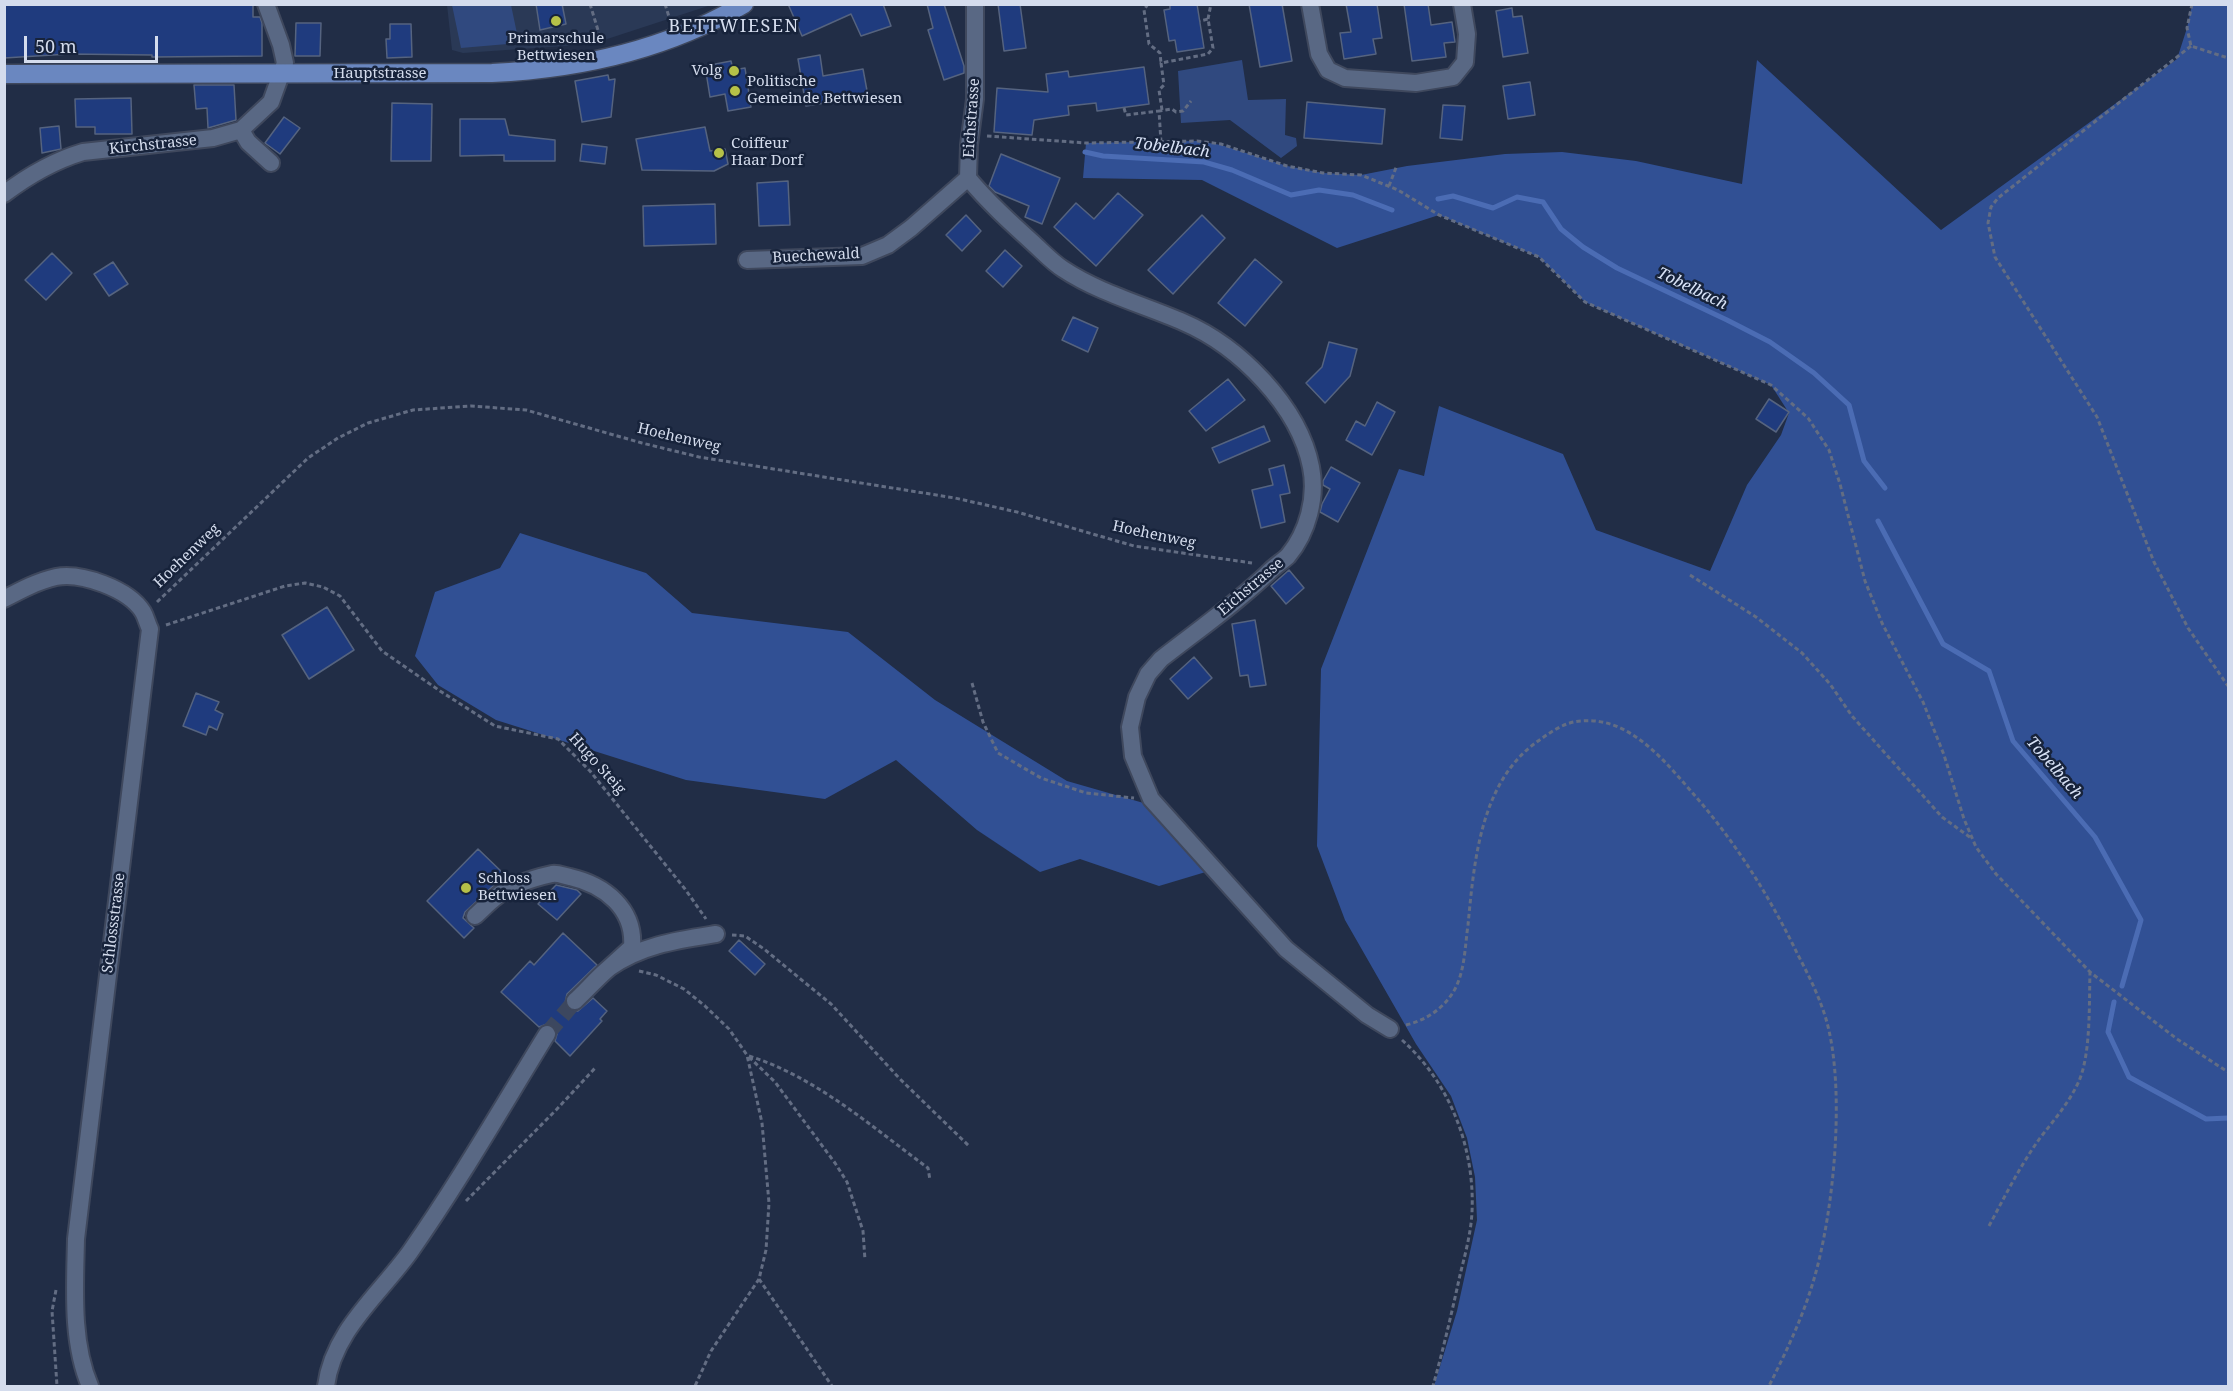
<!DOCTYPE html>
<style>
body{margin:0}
#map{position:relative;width:2233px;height:1391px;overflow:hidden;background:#212d46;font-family:"Noto Serif",serif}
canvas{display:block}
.frame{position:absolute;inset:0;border:6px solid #d4dced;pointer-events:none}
.scale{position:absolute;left:24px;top:36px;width:134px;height:27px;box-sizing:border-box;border:3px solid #d4dced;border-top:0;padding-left:8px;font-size:18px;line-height:21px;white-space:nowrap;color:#d4dced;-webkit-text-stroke:4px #17233b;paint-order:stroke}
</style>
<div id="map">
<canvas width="2233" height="1391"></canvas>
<div class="frame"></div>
<div class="scale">50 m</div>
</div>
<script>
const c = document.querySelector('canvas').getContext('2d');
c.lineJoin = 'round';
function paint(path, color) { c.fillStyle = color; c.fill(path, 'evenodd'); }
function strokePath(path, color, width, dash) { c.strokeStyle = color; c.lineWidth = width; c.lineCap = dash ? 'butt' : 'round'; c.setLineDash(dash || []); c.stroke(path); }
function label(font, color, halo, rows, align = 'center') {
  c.font = font + ' "Noto Serif",serif'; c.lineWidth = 5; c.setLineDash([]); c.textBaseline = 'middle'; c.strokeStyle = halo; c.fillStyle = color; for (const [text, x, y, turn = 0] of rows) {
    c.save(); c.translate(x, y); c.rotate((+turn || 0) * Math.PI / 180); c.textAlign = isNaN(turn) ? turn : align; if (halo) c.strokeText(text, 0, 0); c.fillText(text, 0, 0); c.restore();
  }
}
paint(new Path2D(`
 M447,5H711L592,44L463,53L452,50Z`), '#2a3956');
paint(new Path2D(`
 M452,5H511L519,43L461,48Z
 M1242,60L1248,100L1286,99L1285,135L1296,138L1297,146L1281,158L1230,120L1181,123L1178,71Z`), '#30497f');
paint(new Path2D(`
 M2192,5H2228V1386H1434L1457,1311L1477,1220L1475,1177L1467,1138L1451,1096L1416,1044L1345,920L1317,846L1321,669L1399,469L1424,476L1439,406L1563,454L1596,530L1710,571L1747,485L1781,435L1789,413L1771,385L1585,302L1539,257L1439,215L1337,248L1202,180L1083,178L1086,143L1197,141L1221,145L1287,166L1323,173L1361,175L1407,166L1505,154L1562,152L1636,161L1742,184L1757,60L1941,230L2177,59L2187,28Z
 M520,533L646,573L692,613L848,632L935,700L1067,781L1154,806L1209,871L1159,886L1080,859L1040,872L977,830L896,760L825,799L686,780L496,720L438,685L415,656L435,592L500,568Z`), '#315094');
strokePath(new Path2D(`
 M1085,152L1103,156L1204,162L1232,170L1291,195L1319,190L1353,195L1392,210
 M1438,199L1453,196L1493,208L1517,197L1543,202L1561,229L1583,247L1617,268L1727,320L1770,342L1814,373L1849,405L1864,461L1885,488
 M1878,521L1943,644L1989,671L2013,741L2095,837L2141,920L2122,986
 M2114,1002L2108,1032L2129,1077L2206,1119L2228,1118`), '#4b6cb4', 5);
const building = new Path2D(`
 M4,4H253V17H260L262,23V56L152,57V55L69,54L4,58Z
 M536,4H562L566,24L540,30Z
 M788,4H883L891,26L861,36L851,14L802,36Z
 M927,4H944L964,66V73L944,80L928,30L933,28Z
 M998,4H1020L1026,48L1004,51Z
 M1170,4H1197L1204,48L1177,52L1175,40L1169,41L1164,10L1170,9Z
 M1249,4H1282L1292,61L1260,67Z
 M1346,4H1377L1382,38L1373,39L1376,54L1344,59L1340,33L1351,32Z
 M1404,4H1428L1431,25L1452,22L1455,42L1444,43L1446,57L1412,61Z
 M1512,8L1513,17L1522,16L1528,53L1503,57L1496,11Z
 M296,23H321L320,56H295Z
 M390,24H411L412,57L387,58L386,39H390Z
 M820,55L823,76L863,69L868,96L806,106L798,59Z
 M731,61L733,70L745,68L751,107L728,111L725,94L710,97L705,66Z
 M1144,67L1149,104L1097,111L1096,103L1068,106L1069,115L1034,120L1032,135L994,132L997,88L1048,92L1046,74L1068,71L1069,77Z
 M608,75L609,80L615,79L611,117L582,122L575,81Z
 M1530,82L1535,115L1508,119L1503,86Z
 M194,85H234L236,120L208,128L207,108L196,109Z
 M131,98L132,134H95V127H76L75,99Z
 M1307,102L1385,109L1382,144L1304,138Z
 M392,103L432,104L431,161H391Z
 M1443,105L1465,106L1462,140L1440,138Z
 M284,117L300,128L280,154L265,143Z
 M460,119H505L509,135L555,140V161H504V155L460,156Z
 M59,126L61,149L42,153L40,128Z
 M705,127L710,151L725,149L728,164L714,171L642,170L636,139Z
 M582,144L607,147L605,164L580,161Z
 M1001,154L1060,178L1042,224L1025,217L1029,206L995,192L989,186Z
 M788,181L790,225L759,226L757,183Z
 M1118,193L1143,215L1096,266L1054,227L1076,203L1094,219Z
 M715,204L716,244L644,246L643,206Z
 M966,215L981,231L962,251L946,235Z
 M1202,215L1225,238L1173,294L1148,270Z
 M1005,250L1022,266L1003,287L986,271Z
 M52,253L72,273L46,300L25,280Z
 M1255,259L1282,282L1245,326L1218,303Z
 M113,262L128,284L109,296L94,274Z
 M1073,317L1098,328L1088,352L1062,340Z
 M1329,342L1357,349L1350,376L1325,403L1306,383L1322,367Z
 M1228,379L1245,400L1206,431L1189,411Z
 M1769,399L1789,412L1776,432L1756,419Z
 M1377,402L1395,412L1372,455L1346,440L1356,421L1365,426Z
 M1264,426L1270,441L1219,463L1212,448Z
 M1284,465L1290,493L1280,495L1285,522L1261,528L1252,490L1273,485L1269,469Z
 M1331,467L1360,483L1338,522L1320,512L1322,504L1330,489L1323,485V481Z
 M1289,570L1304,588L1286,604L1271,586Z
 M327,607L354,650L309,679L282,635Z
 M1255,620L1266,685L1250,687L1248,675L1240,676L1232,624Z
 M1194,657L1212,678L1188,699L1170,679Z
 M196,693L219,702L215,710L223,714L217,730L209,726L206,735L183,726Z
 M478,849L505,875L465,912L463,918L474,928L464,938L427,901Z
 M556,885L577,890L581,894L557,920L538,904Z
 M563,933L597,965L567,994L565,1003L567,1008L573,1011H578L593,998L607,1011L600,1019L602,1021L570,1056L555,1041L557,1034L553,1025L547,1024L539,1027L501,992L530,961L534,965Z
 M739,940L765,964L755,975L729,951Z`);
paint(building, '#1f3b7e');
strokePath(building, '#55637f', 1.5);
strokePath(new Path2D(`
 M547,1034L575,1001`), '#3c475f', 16, [16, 8]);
const minor = new Path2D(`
 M975,4V99L969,145L968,178C988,202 1010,222 1032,242C1042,251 1052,262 1063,269C1099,293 1144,305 1183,322C1239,346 1299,406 1311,467C1317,497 1308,532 1288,556C1283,561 1276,565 1270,571C1237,603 1198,630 1161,659L1148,674L1137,697L1130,727L1133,756L1151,799L1286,949L1367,1015L1390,1029
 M1310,4L1319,54L1328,70L1345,78L1402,82L1416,83L1453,77L1465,62L1467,34L1462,4
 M241,130L248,142L271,163
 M4,194C29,175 53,161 83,152L213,138L241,130L271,102L285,63L281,45L266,4
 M747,260L862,256L888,245L911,228L968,178
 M4,599C21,590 38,581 56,577C81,572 129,589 143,612C146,617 147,623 150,629L76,1239C75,1287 71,1342 90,1386
 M475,916C482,910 488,903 496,897C510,886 534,878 552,874C558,873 564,876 570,877C605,885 635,909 632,947L609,968
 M575,1001C586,991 597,978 609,968C641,945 678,940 716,934
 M326,1386C333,1331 379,1295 410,1252C459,1182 502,1107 547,1034`);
const major = new Path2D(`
 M4,74L492,73C579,69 668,49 744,4`);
strokePath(minor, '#3f485d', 20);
strokePath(major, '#3f485d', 21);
strokePath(new Path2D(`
 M590,4L601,40
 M665,4L670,20
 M1148,4L1144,10L1149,44L1160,53L1161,63
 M2192,4L2187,28L2191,46L2228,58
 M1208,19L1211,4
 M2191,46L1998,198L1991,207L1988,223L1995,257L2097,417L2154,562L2188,628L2228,686
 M1124,108L1126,115L1159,111
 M1162,110L1159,90L1164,85L1161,63L1208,54L1213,48L1208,19L1200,21
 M987,136L1086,143L1197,141L1221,144L1287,166L1323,173L1361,175L1398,190L1439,215L1539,257L1585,302L1771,385L1808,418L1829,450L1840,484L1865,581L1882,623L1923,702L1944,755L1964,819L1976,847L1996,874L2090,972L2177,1039L2228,1072
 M1161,142L1159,111L1172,109L1176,112L1183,111L1191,101
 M1389,186L1397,165
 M1690,575L1756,617L1802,653L1830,684L1852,716L1942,817L1971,838
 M157,602L308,458L338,438L368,423L413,410L471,406L526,410L642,443L699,457L955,498L1017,512L1134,546L1252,563
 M166,625L285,586L305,583L323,587L340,596L382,651L440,691L495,726L558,739L590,771L685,889L706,919
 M972,683L983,722L998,753L1041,778L1086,793L1134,798
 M732,935L745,936L764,949L831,1004L899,1078L970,1147
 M639,971L656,975L684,989L705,1006L729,1029L747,1055L762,1123L769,1203L766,1250L759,1279L711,1351L695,1386
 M1406,1025C1427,1020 1446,1007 1456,987C1465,968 1465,946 1468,925C1474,863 1480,785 1534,744C1548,734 1563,722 1581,721C1631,716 1667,764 1697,798C1738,846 1771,899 1798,955C1809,976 1819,996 1826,1019C1846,1087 1834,1211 1814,1279C1803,1317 1786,1352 1769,1386
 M1402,1040C1450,1083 1475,1148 1472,1212C1471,1233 1465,1255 1460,1275C1452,1312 1443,1350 1433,1386
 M749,1056C816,1077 872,1127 928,1168L930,1180
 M749,1057L775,1082L835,1163L847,1182L863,1231L865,1260
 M466,1201L557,1109L596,1067
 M1989,1226C2005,1196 2020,1166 2040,1138C2054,1120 2069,1103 2079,1081C2091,1053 2089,1003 2090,972
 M759,1279L832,1386
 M56,1290L52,1311L57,1386`), '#636d83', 3, [4.5, 3]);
strokePath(minor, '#596884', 16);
strokePath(major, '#6a87c0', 18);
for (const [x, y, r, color] of [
 [556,21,6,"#b6c148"],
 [734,71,6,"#b6c148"],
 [735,91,6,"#b6c148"],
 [719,153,6,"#b6c148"],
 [466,888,6,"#b6c148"]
]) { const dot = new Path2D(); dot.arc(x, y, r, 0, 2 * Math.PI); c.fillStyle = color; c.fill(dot); strokePath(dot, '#17233b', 2); }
label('15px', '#d4dced', '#17233b', [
 ["Primarschule",556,39,"center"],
 ["Bettwiesen",556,56,"center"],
 ["Volg",722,71,"right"],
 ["Politische",747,82],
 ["Gemeinde Bettwiesen",747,99],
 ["Coiffeur",731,144],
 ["Haar Dorf",731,161],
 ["Schloss",478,879],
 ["Bettwiesen",478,896]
], 'left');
label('15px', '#d4dced', '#17233b', [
 ["Hauptstrasse",380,74],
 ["Eichstrasse",972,118,-86],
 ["Kirchstrasse",153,145,-6],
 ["Buechewald",816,256,-3],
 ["Hoehenweg",679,438,13],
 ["Hoehenweg",1154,535,12],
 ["Hoehenweg",187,556,-44],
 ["Eichstrasse",1251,587,-40],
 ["Hugo Steig",597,764,48],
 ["Schlossstrasse",114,923,-83]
]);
label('italic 16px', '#d9e3f7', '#17233b', [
 ["Tobelbach",1172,148,7],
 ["Tobelbach",1692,289,26],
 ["Tobelbach",2054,768,49]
]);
c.letterSpacing = '1.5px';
label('18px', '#d4dced', '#17233b', [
 ["BETTWIESEN",734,27]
]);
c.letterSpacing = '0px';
</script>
